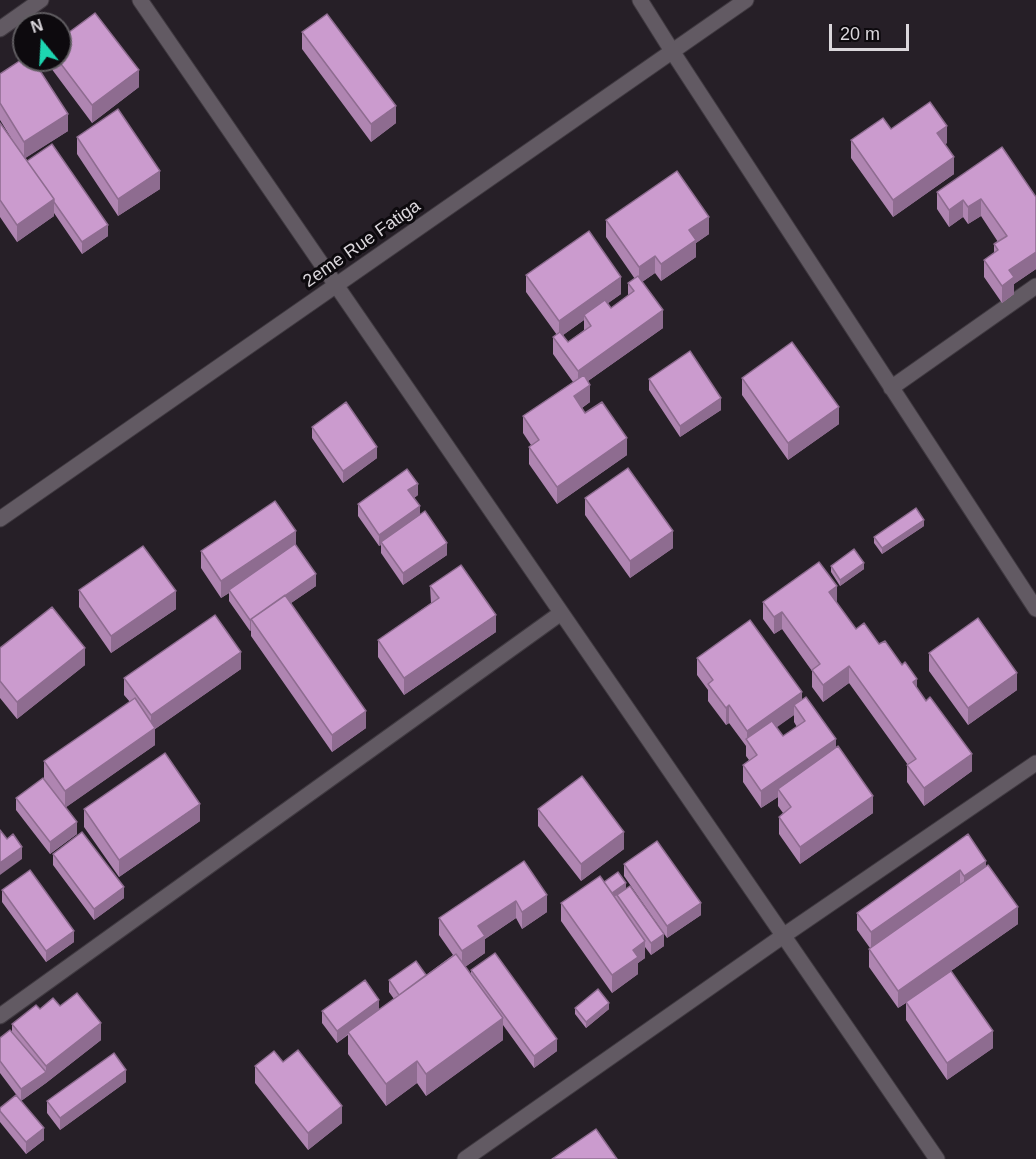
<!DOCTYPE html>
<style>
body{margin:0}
#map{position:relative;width:1036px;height:1159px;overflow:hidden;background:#261f27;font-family:Arial,sans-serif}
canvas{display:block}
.north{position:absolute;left:12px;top:12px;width:60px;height:60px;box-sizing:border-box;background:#0d0a0e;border:2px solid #5f5c60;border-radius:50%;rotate:342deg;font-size:16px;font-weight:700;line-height:24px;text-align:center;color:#dbd7dc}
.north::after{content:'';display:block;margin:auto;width:21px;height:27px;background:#1dd5b1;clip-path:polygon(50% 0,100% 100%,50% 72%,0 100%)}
.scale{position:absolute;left:829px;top:24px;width:80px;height:27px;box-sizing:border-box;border:3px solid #dbd7dc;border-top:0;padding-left:8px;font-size:18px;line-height:21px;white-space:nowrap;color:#dbd7dc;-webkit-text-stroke:4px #0d0a0e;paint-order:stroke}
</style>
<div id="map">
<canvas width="1036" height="1159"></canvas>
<div class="north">N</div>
<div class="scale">20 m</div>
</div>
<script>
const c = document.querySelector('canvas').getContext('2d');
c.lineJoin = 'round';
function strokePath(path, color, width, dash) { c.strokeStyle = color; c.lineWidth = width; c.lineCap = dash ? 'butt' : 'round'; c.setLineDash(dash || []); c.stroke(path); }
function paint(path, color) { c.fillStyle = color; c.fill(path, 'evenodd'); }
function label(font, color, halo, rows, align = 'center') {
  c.font = font + ' Arial,sans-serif'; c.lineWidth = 6; c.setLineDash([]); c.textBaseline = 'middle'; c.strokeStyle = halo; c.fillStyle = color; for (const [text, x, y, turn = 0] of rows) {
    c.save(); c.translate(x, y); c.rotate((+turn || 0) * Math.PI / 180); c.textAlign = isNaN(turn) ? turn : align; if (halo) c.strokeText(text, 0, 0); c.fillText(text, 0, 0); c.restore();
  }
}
const minor = new Path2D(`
 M140,0L937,1159
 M640,0L672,51L1036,609
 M0,29L41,0
 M891,388L1036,286
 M0,519L746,0
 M0,1016L561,613
 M465,1159L783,936L1036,763`);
strokePath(minor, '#403a41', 17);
strokePath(minor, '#625a63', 15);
paint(new Path2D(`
 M302,32L396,123L371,142L302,49Z
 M48,60H60L139,87L92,123L48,64Z
 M0,74L68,131L25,158L108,236L82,254L54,213V216L17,242L0,217V123L13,141L0,120Z
 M77,137L160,189L118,216L77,154Z
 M851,140L947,143L945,144L954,174L893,217L851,158Z
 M937,192L1036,197V269L1014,284V294L1002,303L984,277V260L994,253V244L998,242L981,216L968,224L963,217L949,227L937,209Z
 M606,220L709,234L696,243V257L661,281L655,273L642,282L663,328L588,381L590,402L582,408L585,413L627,455L557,504L529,464V447L531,445L523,433V416L573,382L553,354V337L557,335L526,292V275L621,294L608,303L611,308L628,295V283L635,279L606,237ZM584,320V330L568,342L563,335Z
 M742,378L839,424L788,460L742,395Z
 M649,379L721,410L680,437L649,390Z
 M312,427L377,458L343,483L312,438Z
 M418,495L414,498L420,515L447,555L403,585L381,553V545L379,546L358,516V504Z
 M585,498L673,548L630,578L585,515Z
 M924,526L882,554L874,543V537Z
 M296,545L316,586L291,603L366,728L332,752L251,636V630L250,631L229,601V593L221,598L201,568V551Z
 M831,566L864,569L840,586L831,572Z
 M430,586L496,632L404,695L378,657V640L431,603Z
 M79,590L176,609L111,653L79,607Z
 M763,602L837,603L856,629L879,644L917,688L972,771L924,806L907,782V765H908L849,683L823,702L812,687V671L782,629L774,634L763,619Z
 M0,648L85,665L17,719L0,698Z
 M929,653L1017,690L968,725L929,671Z
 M697,658L802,700L836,748L873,813L800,864L779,834V817L783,813L778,806V797L761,808L743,782V765L749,760L746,756V746L729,723L726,725L708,701V690L697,675ZM794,715V722L797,727L783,736L776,727Z
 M241,669L155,729V745L66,807L77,834L50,854L16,810V798L44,778V761L130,702L124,695V678Z
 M84,809L200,821L119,877L84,827Z
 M538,809L624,849L581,881L538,826Z
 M968,834L1018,924L938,980L993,1048L947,1080L906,1020V1003L898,1008L869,967V949L870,948L857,930V913Z
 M53,854L124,898L94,920L53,865Z
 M524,861L547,912L522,929L516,918L485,939V953L465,967L471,974V970L557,1051L534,1068L503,1025V1040L426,1096L417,1083L386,1106L348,1054V1035L337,1043L322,1023V1011L379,1009L394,999L389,992V980L426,975L453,955L439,935V918Z
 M624,864L701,915L667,938L624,876Z
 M604,882L626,889L664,946L651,955L645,947V958L638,963V974L612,993L561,921V903Z
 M2,890L74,942L46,962L2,902Z
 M575,1008L609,1009L586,1028L575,1014Z
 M40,1009L101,1040L46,1083L21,1101L0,1073V1038L12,1033V1024Z
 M283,1062L342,1123L308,1150L255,1083V1066Z
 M126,1082L60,1130L47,1113V1101Z
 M0,1108L44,1140L26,1154L0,1122Z`), '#af85b1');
paint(new Path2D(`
 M139,70V87L92,123V105Z
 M396,106V123L371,142V124Z
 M68,114V131L24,159V142Z
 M947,126V143L937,150V133Z
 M954,157V174L893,217V200Z
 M160,171V189L118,216V199Z
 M54,199V216L17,242V225Z
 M981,199V216L968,224V207Z
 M963,200V217L949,227V210Z
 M709,217V234L696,243V257L661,281V264L689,230Z
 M108,225V236L82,254V242Z
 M1036,252V269L1014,284V294L1002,303V286L1009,270Z
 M655,256V273L639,284V267Z
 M621,277V294L586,319L584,315V320L559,338V321Z
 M663,310V328L578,388V371Z
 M590,385V402L574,413V396Z
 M721,398V410L680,437V426Z
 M839,407V424L788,460V443Z
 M627,438V455L557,504V487Z
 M377,447V458L343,483V471Z
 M418,484V495L408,502V490Z
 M420,506V518L381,542V545L379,546V535Z
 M924,520V526L882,554V548Z
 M296,531V548L229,590V593L221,598V581Z
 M673,531V548L630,578V561Z
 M447,543V555L403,585V573Z
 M864,563V569L840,586V580Z
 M316,574V586L256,627L251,619V630L250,631V620Z
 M837,586V603L829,592Z
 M176,591V609L111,653V636Z
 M782,612V629L774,634V617Z
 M496,615V632L404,695V678Z
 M85,648V665L17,719V702Z
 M241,652V669L155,729V745L65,808V791L151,731V715Z
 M849,666V683L823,702V685Z
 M1017,673V690L968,725V708Z
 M917,679V697L913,682Z
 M802,692V709L794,705V715L751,746L747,741V731Z
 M729,705V723L726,725V708Z
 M366,711V728L332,752V735Z
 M836,739V756L778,789V797L761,808V791Z
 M972,754V771L924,806V788Z
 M873,796V813L800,864V847Z
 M200,804V821L119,877V860Z
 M77,822V834L50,854V842Z
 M624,832V849L581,881V864Z
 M22,847V859L0,875V863Z
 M986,861V878L964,893V876Z
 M960,870V887L871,950V932Z
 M626,883V889L611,899V893Z
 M124,887V898L94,920V909Z
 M547,895V912L522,929V912Z
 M516,901V918L485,939V953L462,969V951L478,926Z
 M701,903V915L667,938V926Z
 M1018,907V924L898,1008V991Z
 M74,931V942L46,962V951Z
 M664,934V946L651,955V943Z
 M645,941V958L638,963V974L612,993V975L633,950Z
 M379,1000V1012L348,1032V1034L337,1043V1031Z
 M609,1003V1009L586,1028V1022Z
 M503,1018V1040L426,1096V1074Z
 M101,1023V1040L46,1083L21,1101V1089L46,1072V1066Z
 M993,1031V1048L947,1080V1063Z
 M557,1039V1051L534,1068V1056Z
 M417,1061V1083L386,1106V1084Z
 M126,1070V1082L60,1130V1118Z
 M342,1106V1123L308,1150V1133Z
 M44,1128V1140L26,1154V1142Z`), '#8e6c90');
const building = new Path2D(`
 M95,13L139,70L92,105L58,60H60V39Z
 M327,14L396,106L371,124L302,32Z
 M24,58V60H33L68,114L24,142L0,103V74Z
 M930,102L947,126L937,133L954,157L893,200L851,140L883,118L891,129Z
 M118,109L160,171L118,199L77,137Z
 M0,123L54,199L17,225L0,200Z
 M52,144L108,225L82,242L54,202V199L27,161Z
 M1002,147L1036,197V252L1009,270L1014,277L1002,286L984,260L998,250L994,244L1007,236L981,199L968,207L963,200L949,210L937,192Z
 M677,171L709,217L689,230L696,240L661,264L655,256L639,267L606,220Z
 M589,231L621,277L559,321L526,275Z
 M638,276L663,310L578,371L553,337L560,332L568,342L591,326L584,315L605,300L611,308L634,291L628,283Z
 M792,342L839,407L788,443L742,378Z
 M690,351L721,398L680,426L649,379Z
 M584,375L590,385L574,396L585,413L602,402L627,438L557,487L529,447L539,440L523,416Z
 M346,402L377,447L343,471L312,427Z
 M628,468L673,531L630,561L585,498Z
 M407,469L418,484L408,490L420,506L379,535L358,504Z
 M275,501L296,531L221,581L201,551Z
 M916,508L924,520L882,548L874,537Z
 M425,511L447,543L403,573L381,542Z
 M295,544L316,574L250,620L229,590Z
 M143,546L176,591L111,636L79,590Z
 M854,549L864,563L840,580L831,566Z
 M819,562L837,586L829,592L856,629L864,623L879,644L885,641L902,665L905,662L917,679L913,682L926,701L930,697L972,754L924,788L907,765L916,759L849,666L823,685L812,670L820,664L782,612L774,617L763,602Z
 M461,565L496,615L404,678L378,640L439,598L430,586Z
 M285,595L366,711L332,735L251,619Z
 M52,607L85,648L17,702L0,681V648Z
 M215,615L241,652L151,715L124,678Z
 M978,618L1017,673L968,708L929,653Z
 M750,620L802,692L747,731L729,705L726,708L708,684L713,680L697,658Z
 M806,697L836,739L761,791L743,765L757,755L746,739L772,721L783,736L805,721L794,705Z
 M135,698L155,728L65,791L44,761Z
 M838,746L873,796L800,847L779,817L791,807L778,789Z
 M165,753L200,804L119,860L84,809Z
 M582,776L624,832L581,864L538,809Z
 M43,778L77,822L50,842L16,798Z
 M0,830L7,839L13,834L22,847L0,863Z
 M82,832L124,887L94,909L53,854Z
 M968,834L986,861L964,876L960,870L871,932L857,913Z
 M657,841L701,903L667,926L624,864Z
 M524,861L547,895L522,912L516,901L478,926L485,936L462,951L439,918Z
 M988,865L1018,907L898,991L869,949Z
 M30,870L74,931L46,951L2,890Z
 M618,872L626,883L612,893L604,882Z
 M600,876L645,941L633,950L638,957L612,975L561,903Z
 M630,886L664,934L651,943L617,895Z
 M495,953L557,1039L534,1056L471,970Z
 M456,954L503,1018L426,1074L417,1061L386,1084L348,1032Z
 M416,961L426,975L399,995L389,980Z
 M951,971L993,1031L947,1063L906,1002Z
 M365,980L379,1000L337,1031L322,1011Z
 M598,989L609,1003L586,1022L575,1008Z
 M77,993L101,1023L46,1066L12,1024L36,1005L40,1009L53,998L60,1006Z
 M10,1030L46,1072L21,1089L0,1061V1038Z
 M298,1050L342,1106L308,1133L255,1066L274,1051L283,1062Z
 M114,1053L126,1070L60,1118L47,1101Z
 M16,1095L44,1128L26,1142L0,1111V1108Z
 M596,1129L617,1159H552Z`);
paint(building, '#cb9bce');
strokePath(building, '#8e6c90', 1.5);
label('18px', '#dbd7dc', '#0d0a0e', [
 ["2eme Rue Fatiga",362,244,-35]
]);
</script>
